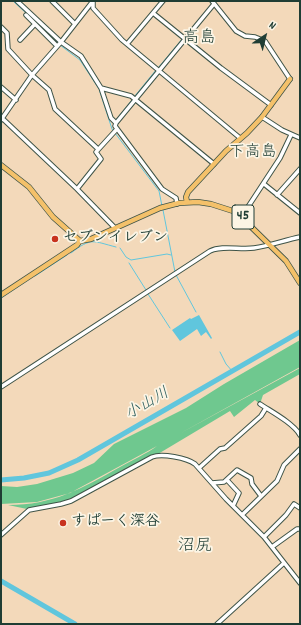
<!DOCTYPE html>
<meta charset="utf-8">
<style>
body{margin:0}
#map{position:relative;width:301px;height:625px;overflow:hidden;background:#f3d9ba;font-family:Dekko,sans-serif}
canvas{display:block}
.frame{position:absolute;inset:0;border:2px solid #1f3d34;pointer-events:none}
.north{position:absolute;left:245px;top:16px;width:40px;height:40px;-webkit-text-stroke:3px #fcf5e5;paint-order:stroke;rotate:35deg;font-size:11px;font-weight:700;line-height:16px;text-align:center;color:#1f3d34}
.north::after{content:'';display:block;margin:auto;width:14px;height:18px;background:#1f3d34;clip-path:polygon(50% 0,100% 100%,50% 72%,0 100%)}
</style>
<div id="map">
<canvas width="301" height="625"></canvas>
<div class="frame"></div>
<div class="north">N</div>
</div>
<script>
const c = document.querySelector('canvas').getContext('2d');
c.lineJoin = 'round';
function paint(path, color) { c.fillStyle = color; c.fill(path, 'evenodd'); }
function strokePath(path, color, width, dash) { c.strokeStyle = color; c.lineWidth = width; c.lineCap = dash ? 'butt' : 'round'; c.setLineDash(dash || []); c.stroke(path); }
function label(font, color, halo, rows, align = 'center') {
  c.font = font + ' Dekko,"Klee One",sans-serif'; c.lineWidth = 3.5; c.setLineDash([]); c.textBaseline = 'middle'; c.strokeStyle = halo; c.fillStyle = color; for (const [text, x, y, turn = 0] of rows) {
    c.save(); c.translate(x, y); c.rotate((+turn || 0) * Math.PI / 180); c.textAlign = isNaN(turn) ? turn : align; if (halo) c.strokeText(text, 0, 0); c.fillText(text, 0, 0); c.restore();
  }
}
paint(new Path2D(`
 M300,340V367L179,434L300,368V374L263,395L260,404L255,400L234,417L230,411L158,454L65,502L27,509L8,505C53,505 81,489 120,467C132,460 146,454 157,446L70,493L37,502L1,504V486L17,487L37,484L73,473L94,463L114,444L186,408L224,384Z`), '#6fc88f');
paint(new Path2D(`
 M199,315L212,338L211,339L206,332L201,336L197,329L180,341L172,330L190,318L191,319Z`), '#60c6dd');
strokePath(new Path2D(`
 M13,1L27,14
 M39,26L58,43
 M60,45L80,60L99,89L112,129L159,191L162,206
 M158,68L183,38
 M134,97L156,70
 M115,121L132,100
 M163,210L175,272
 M120,248L126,257L131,260L167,254L171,255
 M71,253C92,237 92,241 116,247
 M129,263L146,290
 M176,275L196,312
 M35,276L67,255
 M148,294L170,328
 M1,298L31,278
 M220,352L226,364L233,372`), '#60c6dd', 1);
strokePath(new Path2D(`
 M1,480L24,478L49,473L78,460L300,332
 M1,581L75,624`), '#60c6dd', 5);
const minor = new Path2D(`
 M17,1L61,42L81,56L101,88L111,118L116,123L115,126L162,189L176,198L177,204
 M52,1L75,24
 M93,1V8L122,40L240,138
 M212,1L236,31L245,36L255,37L265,41L290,79
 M153,13L221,68L271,105
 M26,15L57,46
 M1,27L7,33L8,49L32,75L49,90L55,109L98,149
 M20,40L35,24
 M127,44L163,1
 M1,87L16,100
 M101,88L131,96L214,164
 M262,117L282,130L300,138
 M3,119L77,189L115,228
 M1,120L32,75L61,42L93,1
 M116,123L214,4
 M264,184L300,213
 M77,189L101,159L96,152L117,129
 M277,195L300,169
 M242,216L280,158L291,135
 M1,387L210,251C222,245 240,250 254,248C269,246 285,240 300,237
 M260,404C272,412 293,423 300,435
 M199,468L220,449L225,448L261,416L266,408
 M227,480L239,493L233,506
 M212,483L224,482L237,470L251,478L252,484L261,496
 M242,515L277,481L284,465L300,449
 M1,535L29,510L61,504L71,501L152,457C162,453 187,458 195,464L226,499L264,537L300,583
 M264,537L286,515L294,504L300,508
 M272,547L297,529H300
 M217,624L284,563`);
const major = new Path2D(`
 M1,165L29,187L53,217L80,241L91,239L160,208L179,203L198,202L211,204L236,212L286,261L300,283
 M187,202L186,197L188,192L226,151L247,133L262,117L290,79
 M1,295L77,245L80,241`);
strokePath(minor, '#3f5448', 5.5);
strokePath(major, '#3f5448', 6);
strokePath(minor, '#fff', 3.5);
strokePath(major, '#f4c16a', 4.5);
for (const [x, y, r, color] of [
 [55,239,4,"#c8321e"],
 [63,523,4,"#c8321e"]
]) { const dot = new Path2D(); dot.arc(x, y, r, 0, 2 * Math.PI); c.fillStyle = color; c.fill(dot); strokePath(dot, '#fcf5e5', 1.5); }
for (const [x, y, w] of [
 [243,217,22]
]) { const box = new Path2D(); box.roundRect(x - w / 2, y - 12, w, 24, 3); c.fillStyle = '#fcf5e5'; c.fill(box); strokePath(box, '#1f3d34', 1); }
label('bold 14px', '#1f3d34', null, [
 ["45",243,217]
]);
label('bold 15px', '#1f3d34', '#fcf5e5', [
 ["セブンイレブン",63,239],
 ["すぱーく深谷",71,523]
], 'left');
label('16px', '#1f3d34', '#fcf5e5', [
 ["下高島",253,154]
]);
label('italic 16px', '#2f5f5e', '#fcf5e5', [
 ["小山川",148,405,-30]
]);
label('17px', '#1f3d34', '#fcf5e5', [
 ["高島",199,40],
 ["沼尻",195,548]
]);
</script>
